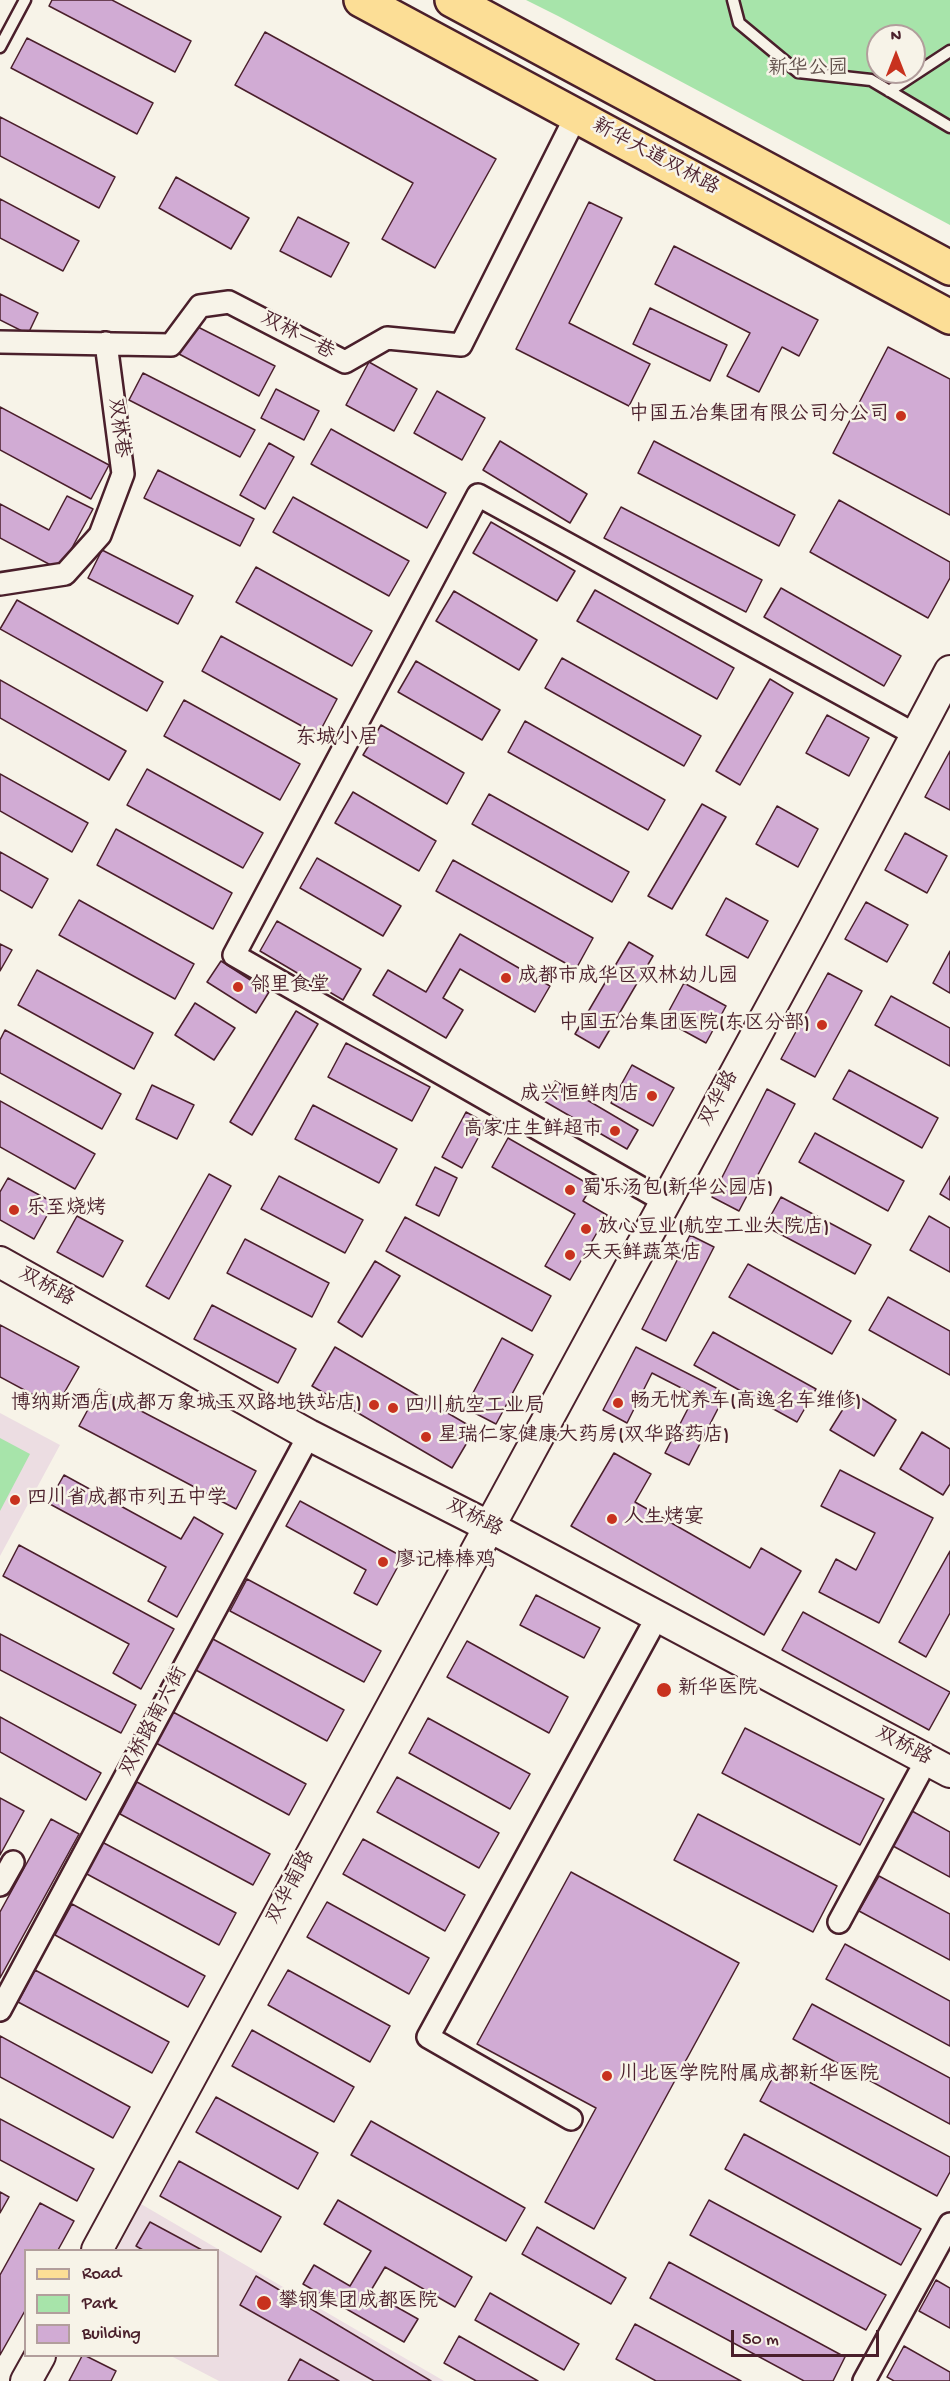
<!DOCTYPE html>
<meta charset="utf-8">
<style>
body{margin:0}
#map{position:relative;width:950px;height:2381px;overflow:hidden;background:#f7f3e8;font-family:"Gochi Hand",sans-serif}
canvas{display:block}
.legend{position:absolute;left:24px;top:2249px;width:195px;height:108px;box-sizing:border-box;background:#f7f3e8;border:2px solid #b29e9c;margin:0;padding:8px 10px;list-style:none;font-size:18px;color:#4a1f2b}
.legend li{display:flex;align-items:center;gap:12px;height:30px}
.legend b{width:30px;border:2px solid #b29e9c}
.north{position:absolute;left:866px;top:24px;width:60px;height:60px;box-sizing:border-box;background:#f7f3e8;border:2px solid #b29e9c;border-radius:50%;rotate:0deg;font-size:16px;font-weight:700;line-height:24px;text-align:center;color:#4a1f2b}
.north::after{content:'';display:block;margin:auto;width:21px;height:27px;background:#c8321e;clip-path:polygon(50% 0,100% 100%,50% 72%,0 100%)}
.scale{position:absolute;left:731px;top:2330px;width:148px;height:27px;box-sizing:border-box;border:3px solid #4a1f2b;border-top:0;padding-left:8px;font-size:18px;line-height:21px;white-space:nowrap;color:#4a1f2b;-webkit-text-stroke:4px #f7f3e8;paint-order:stroke}
</style>
<div id="map">
<canvas width="950" height="2381"></canvas>
<ul class="legend">
<li><b style="height:8px;background:#fcde96"></b>Road</li>
<li><b style="height:16px;background:#a7e4aa"></b>Park</li>
<li><b style="height:16px;background:#d1abd4"></b>Building</li>
</ul>
<div class="north">N</div>
<div class="scale">50 m</div>
</div>
<script>
const c = document.querySelector('canvas').getContext('2d');
c.lineJoin = 'round';
function paint(path, color) { c.fillStyle = color; c.fill(path, 'evenodd'); }
function strokePath(path, color, width, dash) { c.strokeStyle = color; c.lineWidth = width; c.lineCap = dash ? 'butt' : 'round'; c.setLineDash(dash || []); c.stroke(path); }
function label(font, color, halo, rows, align = 'center') {
  c.font = font + ' "Gochi Hand","LXGW WenKai TC",sans-serif'; c.lineWidth = 5; c.setLineDash([]); c.textBaseline = 'middle'; c.strokeStyle = halo; c.fillStyle = color; for (const [text, x, y, turn = 0] of rows) {
    c.save(); c.translate(x, y); c.rotate((+turn || 0) * Math.PI / 180); c.textAlign = isNaN(turn) ? turn : align; if (halo) c.strokeText(text, 0, 0); c.fillText(text, 0, 0); c.restore();
  }
}
paint(new Path2D(`
 M0,1413L60,1445L0,1556Z
 M141,2204L444,2381H219L171,2356H218V2250H117Z`), '#ecdde2');
paint(new Path2D(`
 M526,0H950V225L558,16ZM878,36H914V72H878Z
 M0,1438L30,1454L0,1511Z`), '#a7e4aa');
const building = new Path2D(`
 M52,0H112L191,41L175,72L49,6Z
 M265,32L496,159L435,268L382,239L413,183L235,85Z
 M27,38L153,103L137,134L11,68Z
 M0,117L115,177L99,208L0,156Z
 M176,177L249,218L231,249L159,208Z
 M0,199L79,241L63,271L0,238Z
 M589,202L622,218L569,323L650,364L629,406L516,349Z
 M298,217L349,243L331,277L280,251Z
 M674,246L818,320L799,356L782,347L759,392L727,376L750,333L655,284Z
 M0,294L38,313L28,334L0,320Z
 M650,308L727,345L710,381L633,344Z
 M194,325L275,366L259,396L179,354Z
 M888,347L950,379V515L833,453Z
 M369,362L417,389L394,431L346,405Z
 M143,373L255,430L240,457L129,400Z
 M276,389L319,411L304,440L261,418Z
 M437,391L485,418L462,460L414,433Z
 M0,407L109,465L91,499L0,450Z
 M331,429L446,493L427,528L311,464Z
 M500,441L587,494L570,523L483,470Z
 M654,441L795,515L779,546L638,473Z
 M269,443L294,457L265,509L240,495Z
 M158,470L254,519L240,546L144,498Z
 M67,496L93,509L60,570L0,538V504L49,530Z
 M293,497L409,561L389,596L273,532Z
 M839,500L950,562V578L928,618L810,552Z
 M621,507L762,580L746,612L604,538Z
 M491,522L575,571L557,601L473,553Z
 M102,550L193,596L178,624L88,578Z
 M256,567L372,631L352,666L236,602Z
 M781,588L901,656L884,686L764,617Z
 M595,590L734,668L717,699L577,621Z
 M454,591L537,640L519,670L436,621Z
 M17,600L163,682L147,711L0,629Z
 M221,636L337,699L318,735L202,671Z
 M562,658L701,736L684,766L545,688Z
 M416,661L500,710L482,740L398,692Z
 M770,679L793,693L740,785L716,771Z
 M0,680L126,751L109,780L0,718Z
 M184,700L300,764L280,800L164,736Z
 M827,715L869,738L849,776L806,753Z
 M525,721L665,800L648,830L508,752Z
 M381,725L464,773L447,804L363,755Z
 M950,751V810L925,797Z
 M147,769L263,833L243,868L127,805Z
 M0,774L88,823L72,852L0,811Z
 M353,792L436,841L419,871L335,823Z
 M489,794L629,872L612,902L472,824Z
 M702,804L726,817L672,909L648,896Z
 M777,806L818,829L798,867L756,844Z
 M116,829L232,893L213,929L97,865Z
 M905,833L947,856L927,893L885,870Z
 M0,852L48,879L32,908L0,890Z
 M317,858L401,906L383,936L300,888Z
 M453,860L593,938L576,969L436,891Z
 M726,898L768,921L748,958L706,935Z
 M79,900L194,964L175,999L59,935Z
 M866,902L908,925L887,962L845,939Z
 M277,921L361,969L343,1000L260,951Z
 M460,934L550,986L535,1012L460,969L443,998L463,1010L446,1038L373,995L388,970L426,992Z
 M629,942L653,956L599,1048L575,1034Z
 M0,944L12,950L0,971Z
 M950,951V993L933,983Z
 M221,961L269,992L256,1013L207,982Z
 M37,970L153,1033L134,1069L18,1005Z
 M828,973L862,991L815,1077L781,1059Z
 M684,983L726,1006L706,1043L664,1020Z
 M891,996L950,1028V1066L875,1025Z
 M195,1003L235,1028L214,1060L175,1035Z
 M296,1011L318,1024L252,1135L230,1122Z
 M5,1030L121,1094L102,1129L0,1073V1040Z
 M346,1043L430,1087L412,1121L328,1077Z
 M632,1065L674,1088L653,1126L611,1103Z
 M849,1070L938,1118L922,1148L833,1099Z
 M555,1081L638,1130L627,1149L544,1101Z
 M152,1085L194,1105L177,1139L136,1119Z
 M767,1089L795,1104L739,1211L712,1197Z
 M0,1101L95,1154L75,1189L0,1147Z
 M313,1105L397,1149L379,1183L295,1139Z
 M466,1112L486,1123L462,1168L442,1157Z
 M815,1133L904,1181L888,1211L799,1162Z
 M508,1138L592,1186L583,1201L607,1215L570,1280L545,1266L575,1214L492,1167Z
 M435,1167L457,1178L439,1216L416,1205Z
 M209,1174L231,1186L169,1299L146,1286Z
 M279,1176L363,1220L345,1253L261,1209Z
 M950,1176V1200L940,1194Z
 M8,1178L54,1203L34,1239L0,1220V1192Z
 M781,1197L871,1245L855,1274L765,1226Z
 M77,1216L123,1241L103,1277L57,1252Z
 M929,1216L950,1228V1272L910,1250Z
 M405,1217L551,1296L532,1331L386,1251Z
 M690,1235L714,1247L666,1341L642,1329Z
 M245,1239L329,1283L312,1317L227,1273Z
 M375,1261L400,1276L362,1337L338,1322Z
 M748,1264L851,1321L832,1354L729,1297Z
 M888,1297L950,1331V1375L869,1330Z
 M212,1305L296,1349L278,1383L194,1339Z
 M0,1325L79,1367L56,1407L0,1377Z
 M713,1332L816,1389L797,1422L694,1365Z
 M502,1338L533,1355L496,1424L465,1408Z
 M335,1347L475,1429L452,1468L312,1386Z
 M636,1347L726,1393L689,1465L665,1453L695,1395L652,1373L627,1423L603,1410Z
 M99,1389L256,1471L236,1509L79,1426Z
 M853,1393L896,1420L874,1456L830,1430Z
 M922,1432L950,1449V1484L943,1495L900,1469Z
 M614,1453L651,1474L635,1502L750,1568L761,1548L801,1571L764,1635L571,1526Z
 M840,1470L933,1518L879,1623L819,1592L836,1559L856,1570L875,1533L821,1506Z
 M64,1475L181,1539L194,1517L223,1534L177,1617L148,1601L166,1567L48,1503Z
 M300,1501L403,1557L377,1605L354,1593L366,1570L286,1526Z
 M19,1545L174,1629L141,1689L113,1673L129,1644L3,1576Z
 M950,1551V1613L926,1657L899,1642Z
 M247,1579L381,1651L364,1682L230,1611Z
 M536,1595L600,1628L584,1658L520,1625Z
 M803,1612L950,1692L929,1730L782,1650Z
 M0,1634L136,1705L121,1733L0,1670Z
 M211,1638L344,1710L327,1741L194,1669Z
 M467,1641L568,1697L549,1733L447,1677Z
 M173,1712L306,1784L289,1815L156,1743Z
 M0,1717L101,1773L86,1800L0,1752Z
 M428,1718L530,1774L510,1809L409,1753Z
 M745,1728L884,1799L860,1845L722,1773Z
 M397,1777L499,1833L479,1868L377,1812Z
 M137,1782L270,1854L253,1885L120,1814Z
 M0,1798L24,1811L0,1855Z
 M912,1811L950,1832V1877L893,1846Z
 M698,1814L837,1886L813,1932L674,1860Z
 M51,1819L79,1834L0,1978V1912Z
 M363,1839L465,1895L445,1931L343,1874Z
 M102,1842L236,1913L219,1945L85,1873Z
 M571,1872L739,1963L594,2229L545,2202L596,2108L477,2044Z
 M879,1876L950,1914V1960L859,1911Z
 M327,1902L429,1958L409,1994L307,1937Z
 M72,1904L205,1976L188,2007L55,1935Z
 M845,1944L950,2001V2046L826,1979Z
 M35,1970L169,2042L152,2073L18,2002Z
 M288,1970L390,2026L370,2062L268,2005Z
 M812,2004L950,2078V2124L793,2039Z
 M252,2030L354,2087L334,2122L232,2066Z
 M0,2036L130,2107L113,2138L0,2077Z
 M779,2066L950,2157V2172L937,2196L760,2101Z
 M216,2097L318,2153L298,2189L196,2132Z
 M0,2119L94,2169L77,2201L0,2160Z
 M371,2121L525,2208L506,2241L351,2155Z
 M744,2134L921,2229L901,2265L725,2169Z
 M179,2161L281,2217L261,2252L160,2196Z
 M0,2192L9,2197L0,2213Z
 M338,2200L472,2277L455,2307L385,2267L370,2292L418,2319L404,2342L303,2284L314,2265L350,2286L371,2251L324,2224Z
 M709,2200L886,2295L866,2330L690,2235Z
 M40,2203L74,2221L58,2250H26V2309L0,2355V2275Z
 M150,2222L202,2250H143L136,2246Z
 M537,2227L626,2278L611,2304L522,2254Z
 M669,2262L845,2357L833,2381H804L650,2298Z
 M256,2276L431,2381H374L240,2305Z
 M936,2280L950,2288V2328L919,2311Z
 M490,2293L579,2344L564,2370L475,2320Z
 M635,2324L741,2381H656L616,2359Z
 M459,2336L538,2381H476L444,2363Z
 M904,2346L950,2372V2381H894L887,2377Z
 M82,2356H86L116,2371L111,2381H69Z
 M300,2359L339,2381H288Z`);
paint(building, '#d1abd4');
strokePath(building, '#4a1f2b', 1.5);
const lane = new Path2D(`
 M733,0L739,23L798,72L871,80L950,127
 M0,47L25,0
 M889,91L950,51`);
const street = new Path2D(`
 M0,342L171,345L200,306L229,302L345,362L387,338L461,345L576,116
 M0,584L65,574L100,535L123,474L106,343
 M664,1201L234,955L478,495L916,735
 M0,1885L13,1862
 M839,1922L919,1774
 M0,2010L309,1435
 M571,2119L428,2037L650,1630
 M864,2381L950,2224`);
const secondary = new Path2D(`
 M0,1262L309,1435L488,1526L950,1772
 M97,2250L813,930L950,671
 M26,2381L40,2356`);
const primary = new Path2D(`
 M361,0L950,317
 M452,0L950,268`);
strokePath(lane, '#4a1f2b', 15);
strokePath(street, '#4a1f2b', 26);
strokePath(secondary, '#4a1f2b', 34);
strokePath(primary, '#4a1f2b', 38);
strokePath(lane, '#f7f3e8', 10);
strokePath(street, '#f7f3e8', 21);
strokePath(secondary, '#f7f3e8', 30);
strokePath(primary, '#fcde96', 33);
for (const [x, y, r, color] of [
 [901,416,6,"#c8321e"],
 [506,978,6,"#c8321e"],
 [238,987,6,"#c8321e"],
 [822,1025,6,"#c8321e"],
 [652,1096,6,"#c8321e"],
 [615,1131,6,"#c8321e"],
 [570,1190,6,"#c8321e"],
 [14,1210,6,"#c8321e"],
 [586,1229,6,"#c8321e"],
 [570,1255,6,"#c8321e"],
 [618,1403,6,"#c8321e"],
 [374,1405,6,"#c8321e"],
 [393,1408,6,"#c8321e"],
 [426,1437,6,"#c8321e"],
 [15,1500,6,"#c8321e"],
 [612,1519,6,"#c8321e"],
 [383,1562,6,"#c8321e"],
 [664,1690,8,"#c8321e"],
 [607,2076,6,"#c8321e"],
 [264,2303,8,"#c8321e"]
]) { const dot = new Path2D(); dot.arc(x, y, r, 0, 2 * Math.PI); c.fillStyle = color; c.fill(dot); strokePath(dot, '#f7f3e8', 2); }
label('20px', '#61504b', '#f7f3e8', [
 ["新华公园",808,70]
]);
label('20px', '#4a1f2b', '#f7f3e8', [
 ["新华大道双林路",655,158,28],
 ["双林一巷",297,337,28],
 ["双林巷",117,428,82],
 ["双华路",720,1099,-61],
 ["双桥路",46,1288,29],
 ["双桥路",474,1519,27],
 ["双桥路南六街",155,1722,-62],
 ["双桥路",903,1747,28],
 ["双华南路",292,1888,-62]
]);
label('20px', '#4a1f2b', '#f7f3e8', [
 ["中国五冶集团有限公司分公司",889,416,"right"],
 ["成都市成华区双林幼儿园",518,978],
 ["邻里食堂",250,987],
 ["中国五冶集团医院(东区分部)",810,1025,"right"],
 ["成兴恒鲜肉店",640,1096,"right"],
 ["高家庄生鲜超市",603,1131,"right"],
 ["蜀乐汤包(新华公园店)",582,1190],
 ["乐至烧烤",26,1210],
 ["放心豆业(航空工业大院店)",598,1229],
 ["天天鲜蔬菜店",582,1255],
 ["畅无忧养车(高逸名车维修)",630,1403],
 ["博纳斯酒店(成都万象城玉双路地铁站店)",362,1405,"right"],
 ["四川航空工业局",405,1408],
 ["星瑞仁家健康大药房(双华路药店)",438,1437],
 ["四川省成都市列五中学",27,1500],
 ["人生烤宴",624,1519],
 ["廖记棒棒鸡",395,1562],
 ["新华医院",678,1690],
 ["川北医学院附属成都新华医院",619,2076],
 ["攀钢集团成都医院",278,2303]
], 'left');
label('21px', '#4a1f2b', '#f7f3e8', [
 ["东城小居",337,740]
]);
</script>
